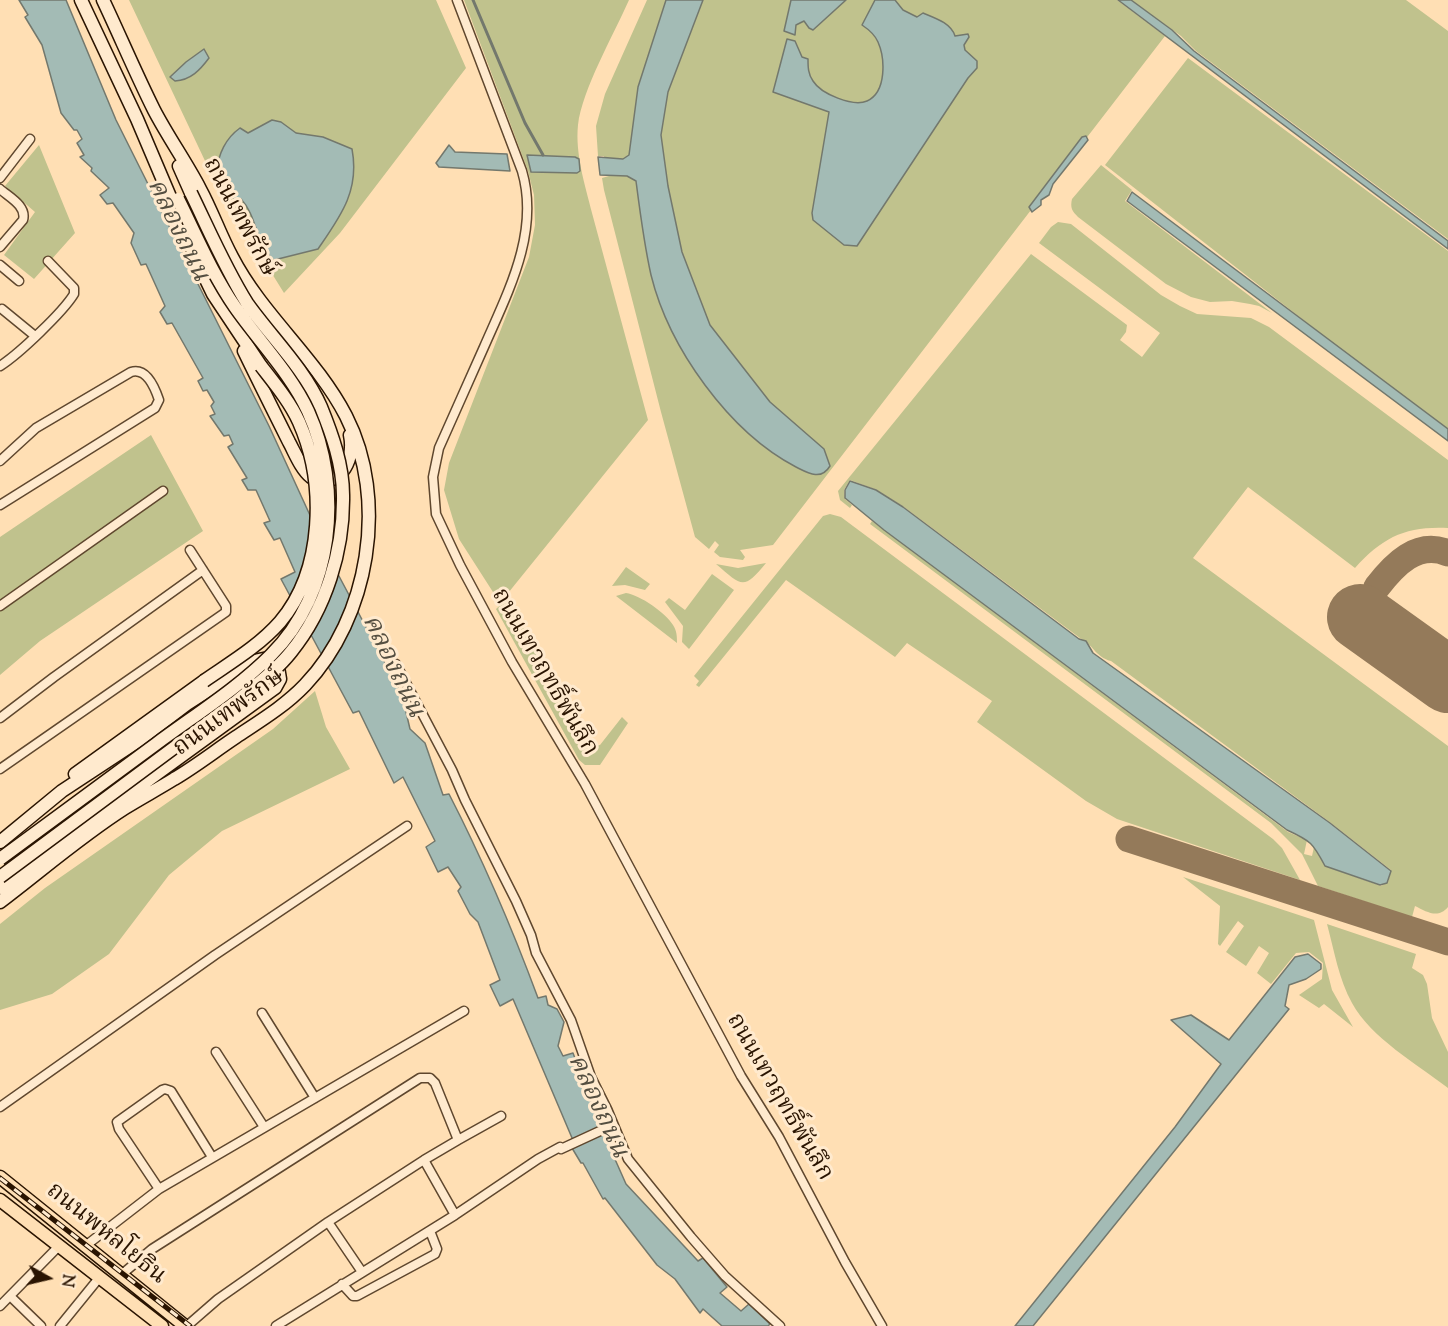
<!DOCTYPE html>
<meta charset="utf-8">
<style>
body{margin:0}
#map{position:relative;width:1448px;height:1326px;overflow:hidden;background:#ffdfb4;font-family:"Sorts Mill Goudy",serif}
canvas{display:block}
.north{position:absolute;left:18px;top:1248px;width:60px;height:60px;-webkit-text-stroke:4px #ffeace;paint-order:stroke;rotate:98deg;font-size:16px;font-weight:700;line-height:24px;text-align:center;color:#2a1401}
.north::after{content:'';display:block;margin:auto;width:21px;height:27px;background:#2a1401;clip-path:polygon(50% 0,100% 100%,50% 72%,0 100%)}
</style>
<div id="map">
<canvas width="1448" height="1326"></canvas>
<div class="north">N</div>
</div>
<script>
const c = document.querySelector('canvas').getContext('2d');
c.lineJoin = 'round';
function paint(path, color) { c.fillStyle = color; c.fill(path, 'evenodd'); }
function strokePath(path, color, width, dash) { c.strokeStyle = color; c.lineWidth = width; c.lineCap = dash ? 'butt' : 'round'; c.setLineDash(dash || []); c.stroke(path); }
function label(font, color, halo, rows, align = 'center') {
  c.font = font + ' "Sorts Mill Goudy","Noto Serif Thai",serif'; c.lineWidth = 6; c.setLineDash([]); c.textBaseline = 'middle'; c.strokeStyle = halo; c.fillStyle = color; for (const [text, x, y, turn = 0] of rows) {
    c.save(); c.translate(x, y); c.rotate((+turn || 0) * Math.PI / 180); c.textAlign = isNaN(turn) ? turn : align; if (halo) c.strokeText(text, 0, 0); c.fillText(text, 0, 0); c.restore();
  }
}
paint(new Path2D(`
 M129,0H436L466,68L340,233L284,293L215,182Z
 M464,0H629C614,34 582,90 578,125C575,154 585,185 592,213L648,420L500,603L459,539L444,490L449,463L529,257L535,225L534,195L528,171Z
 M647,0H1117L1165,36L773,545L740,550L745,557L743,560L720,557L714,552L719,545L715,541L709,549L695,537L661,412L604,190L602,178L609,176L604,156H598L596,126L605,94Z
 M1131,0H1406L1448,31V239L1196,51L1181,36Z
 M1188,58L1448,251V433L1105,165Z
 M39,145L75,233L34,279L4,255L35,212L5,186Z
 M1101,165L1132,190L1125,201L1272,313L1259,306L1250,304L1232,301L1210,302L1191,297L1166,284L1078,217C1072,211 1070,208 1072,199Z
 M1058,222L1071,224L1161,295L1180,306L1197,314L1251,318L1269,327L1448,460V528C1406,526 1383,537 1355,568L1248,487L1193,558L1448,746V907C1438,919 1427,912 1415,906L1412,917L1318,886L1302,854L1271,823L870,524L872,521L1288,832L1307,840L1304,854L1312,856L1314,847L1325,866L1381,886L1388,882L1391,870L1331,823L1111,661C1095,657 1093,644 1080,638L904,507L877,490L850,480L844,490L845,499L852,505L850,508L840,500L838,491L1031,254L1127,325L1126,332L1120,340L1142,357L1160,333L1039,243L1051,227Z
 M151,435L203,531L40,641L0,675V537Z
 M830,514L841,517L853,526L1273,839L1282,848L1300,880L1117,819L1086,801L977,722L992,701L907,643L895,657L786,580L704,681L699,687L696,685L699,681L694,676L823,516Z
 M766,563C743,591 742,586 716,564L738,568Z
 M626,567L650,584L645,590L625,585L612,586Z
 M712,574L734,590L689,649L682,642L683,626L665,602L669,598L685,610Z
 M626,593C640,595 666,613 673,625C677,631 677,637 677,643L616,596Z
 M508,598L586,742L592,746L600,745L622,717L628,723L600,765H585L579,760L496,609Z
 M315,691L326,727L350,769L222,831L169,875L109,954L52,994L0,1010V924L45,888L273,729Z
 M1183,877L1314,920L1332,990L1353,1027L1324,1004L1319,1008L1299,995L1322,979L1323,963L1309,952L1296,953L1271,984L1257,973L1269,953L1259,946L1246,966L1226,952L1244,926L1238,921L1220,946L1218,944L1220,906Z
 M1327,924L1416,954L1412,968L1423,975L1427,984L1432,1018L1448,1052V1088C1417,1064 1371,1038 1352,1003C1339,980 1334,950 1327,924Z`), '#c0c28d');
const water = new Path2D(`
 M19,0H66L116,120L269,426L331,561L402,695L410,729L425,743L443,795L449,794C483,860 512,928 538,998L546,996L548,1005L557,1009L564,1022L558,1046L563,1056L573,1053L598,1121L626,1184L698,1261L703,1258L727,1287L720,1293L741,1311L749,1304L770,1324L768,1326H722L703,1309L700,1313L675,1279L657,1265L605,1198L603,1199L583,1163H581L572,1148L575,1145L513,999L500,1006L490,985L500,980L478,922L470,914L458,891L461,887L448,867L438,872L426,847L435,841L403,777L394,783L359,711L353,713L281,579L295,572L280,538L274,540L264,523L270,521L256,490H248L242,480L247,478L228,447L233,444L229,435L224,436L210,416L215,414L211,406L214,402L207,390L203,391L198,381L203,378L172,323L167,324L160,312L165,306L146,264L141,265L131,243L134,233L113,203L107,204L100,195L109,188L91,171L92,168L80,157L84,155L77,143L82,139L77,130H74L61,113L42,45L25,17L28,15Z
 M666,0H703L668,92L661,135L668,186L682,252L710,325L770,402L824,449L830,466C821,481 808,473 796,467C729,432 669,348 651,275C644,244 640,212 636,181L627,176L600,175L598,157L623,159L629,155L638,87Z
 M791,0H846L813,30L809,28L804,21L796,25L795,35L784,31Z
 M875,0H895L903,10L917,17L923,13C935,18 951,23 955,36L968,34L969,37L964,45L965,50L977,61V68L968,78L857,246L844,245L813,220L812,213L829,112L773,92L787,39L795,41L802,57L808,59C808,67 808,74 813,81C821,94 853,107 867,101C887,92 885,58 878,42C875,35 868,29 862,25Z
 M1118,0H1131L1172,30L1194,51L1448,241V249Z
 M204,49L209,58C200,70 191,80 175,81L170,77L186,62Z
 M272,120L281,122L296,133L323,137L352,149C360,191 340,217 318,249L274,260C255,245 258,217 241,199H234L217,171C218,154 226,138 240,128L248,133Z
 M1086,136L1088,140L1053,184L1049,195L1041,200V205L1032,212L1029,207L1082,137Z
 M449,145L455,152L507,154L510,171L439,167L436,163Z
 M527,155L575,157L579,159L580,171L577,173L531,172Z
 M1132,192L1448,429V441L1127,201Z
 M850,481L876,490L903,507L1079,639L1086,641L1093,653L1330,823L1391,871L1387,883L1380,885L1325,866C1313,843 1311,841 1287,830L884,530L845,498V490Z
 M1308,954L1321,964V969L1306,979L1289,985L1285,1006L1289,1009L1033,1326H1015L1175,1127L1221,1064L1171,1020L1191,1015L1229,1040L1295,957Z`);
paint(water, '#a3bbb5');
strokePath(water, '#73786d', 1.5);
strokePath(new Path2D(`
 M473,0L525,123L543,155`), '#73786d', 3);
strokePath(new Path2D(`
 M1377,587C1394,565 1417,540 1448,553
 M1129,839L1448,942`), '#947a5a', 27);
strokePath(new Path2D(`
 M1360,617L1448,680`), '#947a5a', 66);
const street = new Path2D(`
 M457,0L522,171C540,232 508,292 484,347C469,381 454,414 439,448L433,477L436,514L460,565L512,662L585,784L741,1076L779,1137L845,1262L882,1326
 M0,178L30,139
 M0,189C9,197 27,206 23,220L0,247
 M0,265L19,281
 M2,309L35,336
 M0,366C19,354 63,312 74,294V288L48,261
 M0,461L36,428L131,372C147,367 155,388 159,400L155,408L0,505
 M0,606L163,491
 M396,664L452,770L465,800L516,901L531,935L536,953L571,1020L591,1077L607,1109L628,1159L691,1237L725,1276L780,1326
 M0,718L54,677L203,570
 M0,769L226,612V606L190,550
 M262,1013L315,1098
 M216,1052L264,1127
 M0,1107L215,955L407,826
 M458,1140L501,1116
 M561,1149L613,1125
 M159,1189L119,1129L117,1122L162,1090L165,1089L171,1091L212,1157
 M455,1215L538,1159L560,1147
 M328,1222L362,1272
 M84,1247L159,1189L464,1011
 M121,1275L152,1249L420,1078H430L435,1083L458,1140L424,1160L328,1222L218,1299L187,1326
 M342,1284L353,1296H357L435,1254L437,1249L430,1231
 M10,1296L41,1326
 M0,1306L58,1247
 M60,1326L99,1278
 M276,1326L455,1215L424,1160`);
const secondary = new Path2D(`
 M81,0L137,119L199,265L213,294L261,366
 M179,166L191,193
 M244,351C259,382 274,412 289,442C295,453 301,469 311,477C315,480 319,481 324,481C346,479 354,454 350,435
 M75,774L204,681
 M0,842L62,791L138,741L187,704L254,661L268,658L278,667L280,679L275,688L0,888
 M0,902C41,871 81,836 125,808C141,798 158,789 174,779C196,766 215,751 236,737C260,721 285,706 305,685C369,618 389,500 346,416C316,358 262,315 232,257C220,235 212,211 200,189C186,162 168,137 154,110C136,74 120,36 103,0`);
const primary = new Path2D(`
 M0,1177L185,1326
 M0,1200L162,1326`);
strokePath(street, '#5f472e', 11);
strokePath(secondary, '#2a1401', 15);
strokePath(primary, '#2a1401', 15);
strokePath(street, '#ffeace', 8);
strokePath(secondary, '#ffeace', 12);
strokePath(primary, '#ffdfb4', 12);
const rail = new Path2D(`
 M0,1178L190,1326`);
strokePath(rail, '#2a1401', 5);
strokePath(rail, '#ffeace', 3, [9]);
const secondaryBridge = new Path2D(`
 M204,681C230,663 259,646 280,622C324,570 326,483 299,422C290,402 275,384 261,366
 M0,859C52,821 104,782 156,744C195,715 237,689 271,655C334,593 343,488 308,411C291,374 258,340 235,307C212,274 196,235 178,199
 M0,877L237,701C256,685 276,671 291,652C326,609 344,550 343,495C343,465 332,434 321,407C304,368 271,337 247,303C225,268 209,230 191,193`);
strokePath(secondaryBridge, '#2a1401', 15, []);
strokePath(secondaryBridge, '#ffeace', 12);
label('24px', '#2a1401', '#ffeace', [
 ["ถนนเทพรักษ์",238,218,62],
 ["ถนนเทวฤทธิ์พันลึก",543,673,60],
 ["ถนนเทพรักษ์",230,714,-36],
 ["ถนนเทวฤทธิ์พันลึก",778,1098,60],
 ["ถนนพหลโยธิน",105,1235,39]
]);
label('italic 26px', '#544e40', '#ffeace', [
 ["คลองถนน",176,231,64],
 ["คลองถนน",391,667,64],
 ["คลองถนน",596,1107,65]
]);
</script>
